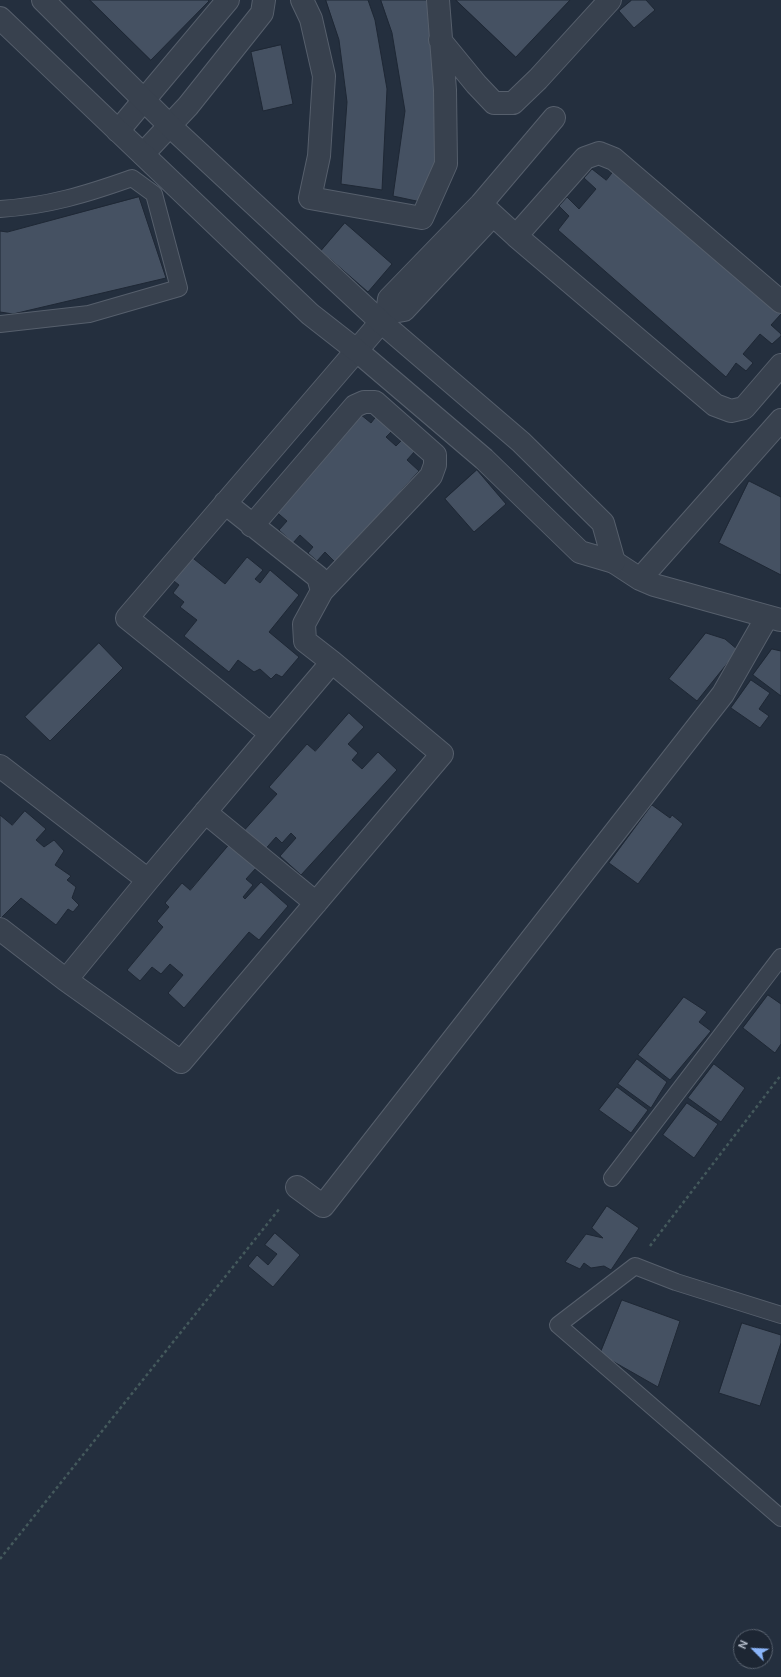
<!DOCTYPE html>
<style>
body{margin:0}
#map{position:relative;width:781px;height:1677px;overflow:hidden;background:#242f3e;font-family:"DM Sans",sans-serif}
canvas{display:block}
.north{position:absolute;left:733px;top:1629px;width:40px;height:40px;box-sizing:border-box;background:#1d2633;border:1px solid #59626f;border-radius:50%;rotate:294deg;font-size:11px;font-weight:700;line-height:16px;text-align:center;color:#b4bcc9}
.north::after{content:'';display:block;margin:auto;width:14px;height:18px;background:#8ab4f8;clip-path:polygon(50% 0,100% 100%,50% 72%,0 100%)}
</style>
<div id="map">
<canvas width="781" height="1677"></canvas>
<div class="north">N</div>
</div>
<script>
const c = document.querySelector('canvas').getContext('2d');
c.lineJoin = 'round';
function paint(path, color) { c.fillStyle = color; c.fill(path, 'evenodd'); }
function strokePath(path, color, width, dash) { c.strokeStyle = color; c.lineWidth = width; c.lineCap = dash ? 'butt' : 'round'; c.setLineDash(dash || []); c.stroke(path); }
const building = new Path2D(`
 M90,0H208L209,1L151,60Z
 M326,0H368L375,20L387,89L382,190L341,184L347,102L339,40Z
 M381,0H428L445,146L421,202L393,196L405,111L392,33Z
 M456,0H570L516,57Z
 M632,0H646L655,10L634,28L619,11Z
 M281,45L293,104L263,111L251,52Z
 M617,167L781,314L771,325L781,334V336L772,344L760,334L743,354L753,363L746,371L736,363L726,377L558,230L569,216L559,206L567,197L579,209L596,189L584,178L592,169L606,180Z
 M139,197L166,278L13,314L0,312V231L7,232Z
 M345,223L392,264L368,292L321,251Z
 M360,414L371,423L378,414L395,428L386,437L396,446L403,439L415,451L407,460L419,471L336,563L325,552L317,561L308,553L313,547L300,535L293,543L279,530L287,521L273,509Z
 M477,470L506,504L474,532L445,499Z
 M749,481L781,497V575L719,543Z
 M189,555L225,584L247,557L263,570L255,579L260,583L270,570L299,595L269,632L299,657L282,677L276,674L271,679L260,669L254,672L238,660L229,672L184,636L197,620L180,607L184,602L173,593L179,585L170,578Z
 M706,633L725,639L738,650L697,701L669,679Z
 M99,643L123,668L50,741L25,717Z
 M772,649L781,651V696L753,675Z
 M751,680L770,693L759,709L769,716L760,728L731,708Z
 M349,713L364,727L348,744L358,753L352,760L362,769L378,752L397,770L301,875L280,856L296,838L291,833L282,843L276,837L261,854L240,835L277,794L269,787L307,744L315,751Z
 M652,805L670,818L672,815L683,824L638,884L609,863Z
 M25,811L46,829L36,840L44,847L54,840L64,851L55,865L71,876L67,880L76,887L72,898L79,905L73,912L68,909L56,925L21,898L0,919V815L12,825Z
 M229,845L256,868L246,879L253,885L243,897L245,899L261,882L288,906L259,940L249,932L184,1008L168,993L183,975L170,964L161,974L152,967L140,981L127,970L163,927L157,921L169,907L165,903L182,883L190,890Z
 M768,995L781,1004V1044L775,1053L743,1028Z
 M684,997L707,1012L699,1022L711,1031L670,1080L638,1055Z
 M637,1059L667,1082L651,1108L618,1084Z
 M714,1064L745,1088L721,1122L688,1098Z
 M617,1087L648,1110L631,1133L599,1110Z
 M687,1103L718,1124L694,1158L663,1135Z
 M607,1206L639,1228L611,1270L604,1266L591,1268L584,1263L580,1269L565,1262L586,1234L603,1238L592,1228Z
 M275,1233L300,1255L273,1287L248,1266L257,1255L268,1265L277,1254L265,1245Z
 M622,1300L680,1321L658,1387L600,1354Z
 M742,1323L781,1335V1343L760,1406L719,1393Z`);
paint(building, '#455162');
strokePath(building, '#1f2835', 1);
const service = new Path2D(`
 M0,209C48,206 87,194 132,178L154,194L179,288L89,314L0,324
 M612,1178L781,957
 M781,1315L676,1282L635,1266L558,1325L781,1518`);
const minor = new Path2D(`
 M302,0L311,19L324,76L319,156L310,198L422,218L446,164L445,90L438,0
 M440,40L476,84L494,103H513L538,79L610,0
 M118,131L228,0
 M143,154L188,106L262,13L264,0
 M481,204L516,236L715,405L731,411L744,408L781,365
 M516,236L585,158L599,153L614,159L781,302
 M387,313L404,310L493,215
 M225,503L318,577L322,591L304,624L305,641L332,662
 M252,526L355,406L364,402H375L435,455V465L431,476L322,591
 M614,562L640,579L654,585L780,620
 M640,579L781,420
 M271,734L332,662L442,754L181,1062L66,980L148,880L271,734L127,618L381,322L387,313L389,299L481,204L554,118
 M0,766L148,880
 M205,812L316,903
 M0,929L66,980
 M297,1187L323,1206L723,694L767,617`);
const tertiary = new Path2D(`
 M43,0L170,126L381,322L521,442L603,523L614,562
 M0,18L310,314L356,350L484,459L580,552L614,562`);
strokePath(service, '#565f6c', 18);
strokePath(minor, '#565f6c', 24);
strokePath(tertiary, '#565f6c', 24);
strokePath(new Path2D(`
 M650,1246L781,1075
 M0,1559L280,1208`), '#44595c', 2.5, [3, 3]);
strokePath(service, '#38414e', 16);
strokePath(minor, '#38414e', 22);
strokePath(tertiary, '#38414e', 22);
</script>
